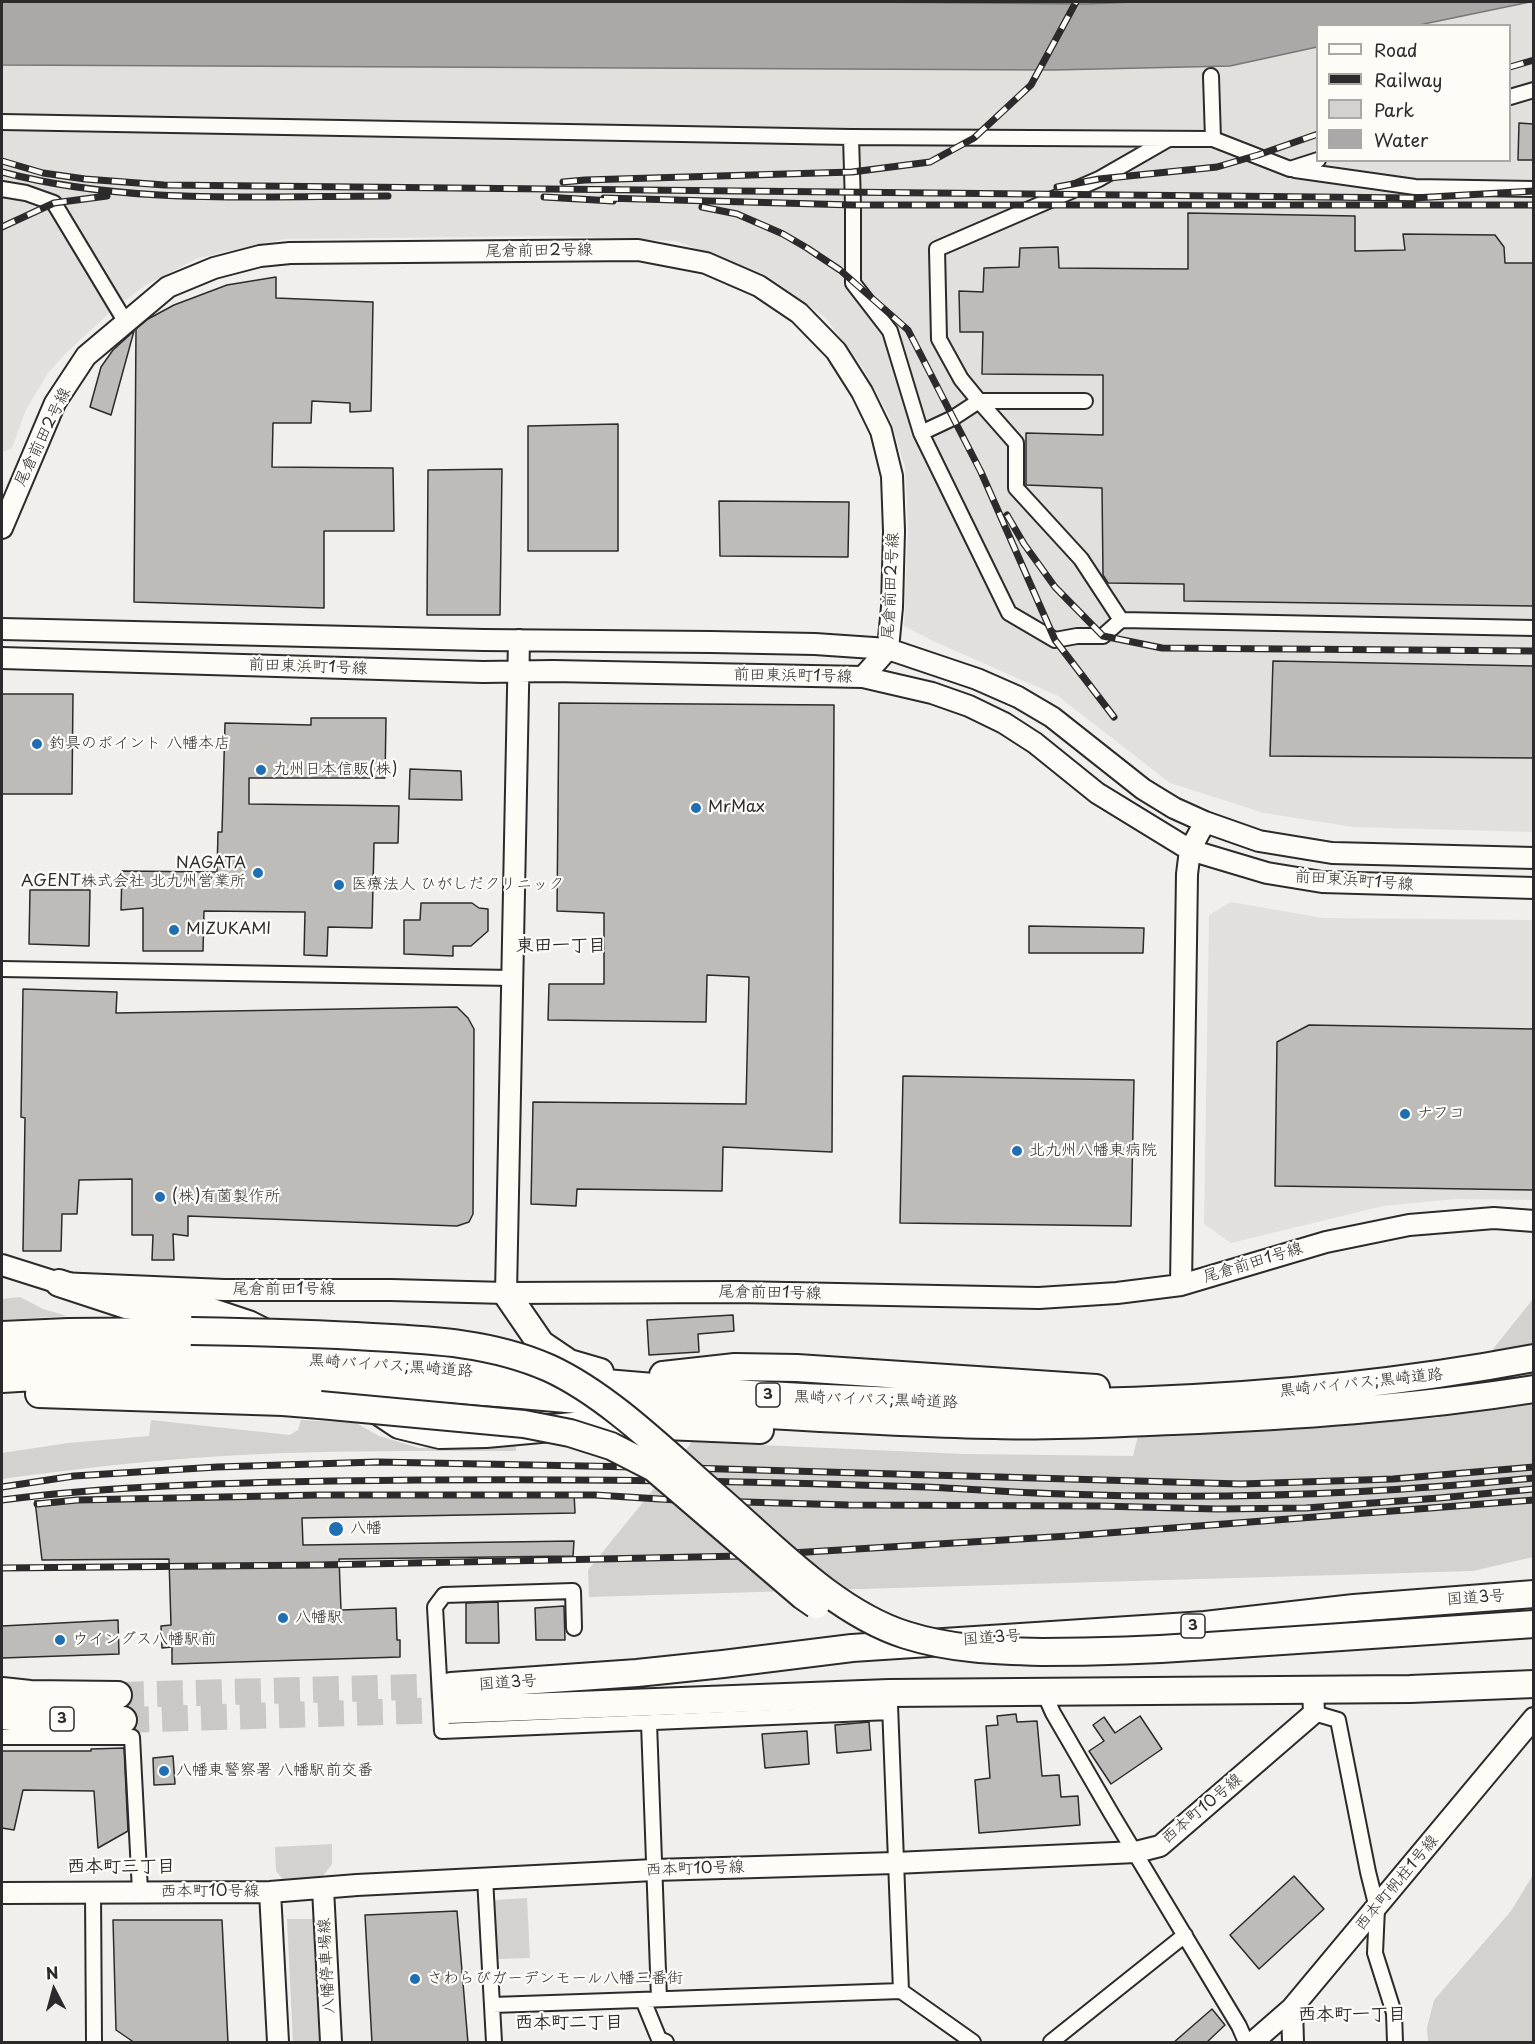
<!DOCTYPE html>
<meta charset="utf-8">
<style>
body{margin:0}
#map{position:relative;width:1535px;height:2044px;overflow:hidden;background:#f0efeb;font-family:"Playpen Sans",sans-serif}
canvas{display:block}
.frame{position:absolute;inset:0;border:3px solid #2b2b2b;pointer-events:none}
.legend{position:absolute;left:1316px;top:24px;width:195px;height:138px;box-sizing:border-box;background:#fdfcf7;border:2px solid #a9a8a5;margin:0;padding:8px 10px;list-style:none;font-size:18px;color:#2b2b2b}
.legend li{display:flex;align-items:center;gap:12px;height:30px}
.legend b{width:30px;border:2px solid #a9a8a5}
.north{position:absolute;left:24px;top:1960px;width:60px;height:60px;-webkit-text-stroke:4px #fdfcf7;paint-order:stroke;rotate:354deg;font-size:16px;font-weight:700;line-height:24px;text-align:center;color:#2b2b2b}
.north::after{content:'';display:block;margin:auto;width:21px;height:27px;background:#2b2b2b;clip-path:polygon(50% 0,100% 100%,50% 72%,0 100%)}
</style>
<div id="map">
<canvas width="1535" height="2044"></canvas>
<div class="frame"></div>
<ul class="legend">
<li><b style="height:8px;background:#fdfcf7"></b>Road</li>
<li><b style="height:8px;background:#2b2b2b"></b>Railway</li>
<li><b style="height:16px;background:#d3d2cf"></b>Park</li>
<li><b style="height:16px;background:#aaa9a7"></b>Water</li>
</ul>
<div class="north">N</div>
</div>
<script>
const c = document.querySelector('canvas').getContext('2d');
c.lineJoin = 'round';
function paint(path, color) { c.fillStyle = color; c.fill(path, 'evenodd'); }
function strokePath(path, color, width, dash) { c.strokeStyle = color; c.lineWidth = width; c.lineCap = dash ? 'butt' : 'round'; c.setLineDash(dash || []); c.stroke(path); }
function label(font, color, halo, rows, align = 'center') {
  c.font = font + ' "Playpen Sans","Klee One",sans-serif'; c.lineWidth = 4.5; c.setLineDash([]); c.textBaseline = 'middle'; c.strokeStyle = halo; c.fillStyle = color; for (const [text, x, y, turn = 0] of rows) {
    c.save(); c.translate(x, y); c.rotate((+turn || 0) * Math.PI / 180); c.textAlign = isNaN(turn) ? turn : align; if (halo) c.strokeText(text, 0, 0); c.fillText(text, 0, 0); c.restore();
  }
}
paint(new Path2D(`
 M2,2H1224L1230,66L1317,47L1318,160H1510V26L1419,25L1533,2V832L1353,827L1264,813L1170,783L1058,696L933,641L904,626L908,527L905,467L890,418L863,368L825,317L766,275L676,241L561,236L285,239L198,258L146,285L117,306L66,353L48,373L26,410L12,448L3,452L2,456Z
 M1231,902L1323,918L1533,920V1200L1455,1199L1383,1206L1231,1243L1204,1224L1209,915Z`), '#e1e0dc');
paint(new Path2D(`
 M20,1297L43,1309L67,1316L2,1320V1299Z
 M1533,1299V1557L1473,1571L589,1597L588,1570L692,1442L964,1454L1133,1456L1139,1432L1438,1418Z
 M151,1420L290,1435L298,1430L301,1420L356,1423L379,1436L419,1448L516,1441V1451C419,1451 321,1450 224,1456C150,1460 75,1469 2,1479V1453L68,1443L149,1436Z
 M332,1844V1864L320,1880L285,1882L276,1871L275,1847Z
 M1533,1875V2042H1428L1427,2028L1434,2000L1511,1911Z
 M527,1898L530,1958L497,1959L495,1900Z
 M287,1919H314L319,2042H293Z`), '#d3d2cf');
const water = new Path2D(`
 M2,2H860L1086,4L1135,2H1530L1419,25L1318,26L1317,47L1230,66L1053,70L2,65Z`);
paint(water, '#aaa9a7');
strokePath(water, '#777775', 1.5);
const building = new Path2D(`
 M1519,123L1533,124V160H1518Z
 M1188,213L1355,216V251L1405,250L1403,234L1495,235L1504,247L1505,263H1533V606L1184,601V584L1108,583L1103,575L1102,488L1026,485V433L1103,435V375L982,374L983,332H960L959,291L983,292L984,268L1019,267L1020,248L1058,247L1059,268L1188,269Z
 M276,277V298L373,302L371,411L350,412V403L312,401L311,423H273L272,467L393,468L394,531H324V608L134,602L136,329L148,319L174,305L227,285Z
 M134,331L111,415L90,407L101,367L113,350Z
 M618,424V551H528V426Z
 M502,469L500,615H427L428,470Z
 M719,501L849,502L848,557L720,556Z
 M1273,661L1533,666V758L1270,756Z
 M2,694H73L72,794H2Z
 M559,703L834,705L832,1152L723,1147L722,1191L577,1189L576,1206L531,1204L533,1102L746,1104L749,977L707,975L706,1022L548,1020L549,984H604V913L557,911Z
 M311,718H386L385,778H249V804L399,806L398,843H374L372,928L328,927L327,956L304,955L305,912L204,911L203,951H143V908L121,910L122,871L217,872L218,832H222L225,723L311,725Z
 M410,769L461,771L462,800L409,799Z
 M30,890H90L89,946L29,944Z
 M421,903H472L479,908L488,909V931L471,946H453V956L404,954V920H420Z
 M1029,926L1144,928L1143,953H1029Z
 M23,989L117,992L116,1013L457,1007L468,1018L474,1029L473,1214L469,1222L457,1226L188,1216V1236L173,1234L174,1260H152L153,1235H132V1179L79,1180L77,1214H62L61,1251H23L25,1118L21,1117Z
 M1309,1025L1533,1029V1190L1275,1186L1277,1042Z
 M903,1076L1134,1080L1131,1226L900,1223Z
 M733,1315L734,1331L698,1334L699,1352L649,1355L647,1320Z
 M574,1493L575,1513L302,1518L303,1545L574,1541L573,1556L339,1559L341,1610L396,1608L397,1640H400V1657L172,1664V1647L162,1648L161,1626L171,1625L169,1559L42,1560L35,1501Z
 M498,1602L499,1643H466V1603Z
 M564,1606L565,1640H536L535,1608Z
 M118,1620L119,1654L2,1658V1626Z
 M1016,1714L1017,1722L1037,1721L1042,1776L1059,1775L1061,1797L1078,1796L1080,1825L979,1833L975,1780L990,1778L986,1726L998,1725L997,1716Z
 M1140,1716L1162,1749L1111,1784L1089,1751L1104,1741L1093,1725L1104,1717L1115,1733Z
 M869,1722L871,1750L837,1753L835,1725Z
 M807,1731L809,1764L765,1768L762,1734Z
 M124,1748L128,1831L98,1848L94,1791L23,1790L14,1830L2,1828V1751H91V1749Z
 M173,1756L175,1784L154,1785L153,1758Z
 M1294,1876L1324,1909L1259,1969L1230,1935Z
 M457,1911L468,2043H372L365,1915Z
 M113,1920H222L228,2043H135L116,2030Z
 M1212,2009L1225,2025L1206,2043H1173Z`);
paint(building, '#bdbcb8');
strokePath(building, '#2b2b2b', 1.5);
strokePath(new Path2D(`
 M118,1695L451,1686
 M123,1720L448,1710`), '#c9c8c5', 26, [26, 13]);
const street = new Path2D(`
 M1211,76L1213,139
 M1510,97L1534,90
 M2,122L851,137L1213,139L1290,169L1318,160
 M851,137L853,205V283L890,331L921,433L1009,613L1055,640L1077,636H1103L1121,620L1534,628
 M1295,170L1415,187L1534,189
 M2,189L26,193L54,203L125,321
 M1085,401H979L961,379L939,339L937,249L1099,179L1167,140
 M921,433L953,418L979,401L1016,443V488L1081,559L1121,620
 M2,969L512,978
 M574,1628L573,1591L444,1595L435,1607L442,1731L890,1712
 M1044,1693L1053,1713L1111,1813L1239,2026L1246,2042
 M890,1705L901,1991L973,2042
 M1314,1713L1338,1720L1368,1872L1377,1908L1375,1953L1394,2013L1395,2042
 M649,1723L659,1999
 M2,1737H132L140,1891
 M485,1878L494,2042
 M93,1892L94,2042
 M643,2000L659,2039L666,2042
 M493,2005L901,1991
 M1051,2042L1185,1935`);
const secondary = new Path2D(`
 M2,528L55,403L86,356L168,287L214,268L260,256L290,253L638,250L706,263L759,286L799,313L836,351L862,392L881,431L892,476L894,531L892,607L888,649L863,677
 M2,629L484,640L711,642L815,644L888,649L977,679L1018,697L1052,717L1143,789L1174,808L1205,822L1259,841L1332,853L1534,858
 M2,658L483,672L553,671L863,677L932,693L969,706L1004,723L1035,743L1097,793L1190,850L1267,873L1322,882L1534,888
 M2,1265L59,1283L224,1290H391L506,1293L737,1292L1039,1298L1117,1293L1181,1285L1326,1242L1409,1225L1494,1218L1534,1221
 M1181,1285L1187,874L1190,850L1205,822
 M506,1293L519,640
 M323,1889L331,2042
 M270,1892L278,2042
 M2,1893L270,1892L357,1885L654,1870L895,1863L1136,1852L1160,1846L1314,1713L1313,1689
 M1292,2008L1293,2042
 M1253,2042L1292,2008L1534,1718`);
const highway = new Path2D(`
 M59,1283L126,1305L209,1311L248,1324L264,1332
 M506,1293L541,1344L569,1363L600,1372
 M2,1335L68,1332L191,1331
 M2,1359C145,1350 290,1358 433,1368C534,1375 633,1387 734,1393C1001,1410 1270,1408 1534,1358
 M663,1375L735,1367L797,1368L1096,1388
 M2,1379C264,1362 526,1400 787,1416C856,1420 926,1424 995,1425C1054,1427 1114,1423 1173,1421C1294,1416 1414,1408 1534,1389
 M39,1394L283,1402L320,1405
 M372,1407L399,1425L440,1435L486,1434L584,1425H641L760,1430
 M451,1686L637,1673L723,1664L852,1648L1205,1625L1354,1608L1534,1594
 M2,1691L30,1694L118,1695
 M448,1710L889,1693L1410,1689L1534,1684
 M2,1716L31,1719L123,1720`);
strokePath(street, '#2b2b2b', 18);
strokePath(secondary, '#2b2b2b', 24);
strokePath(highway, '#2b2b2b', 30);
strokePath(street, '#fdfcf7', 14);
strokePath(secondary, '#fdfcf7', 20);
strokePath(highway, '#fdfcf7', 26);
const rail = new Path2D(`
 M1510,67L1534,60
 M2,161L43,173L85,179L164,185L1414,198L1534,191
 M2,172C126,205 260,196 388,196
 M563,182L585,180L852,172L930,162L974,138L1031,85L1076,2
 M1057,187L1099,179L1217,167L1258,155L1318,134
 M544,197L613,201
 M604,198L853,205H1534
 M702,207L737,214L783,234L807,248L840,270L908,330L981,472L1055,640L1114,717
 M2,227L54,203L107,196
 M1007,515L1024,544L1055,587L1103,636L1162,648L1534,651
 M2,1487L74,1476L217,1467L377,1462L688,1468L1241,1484L1393,1479L1534,1467
 M2,1500C111,1486 222,1483 332,1481C530,1478 728,1480 926,1487C972,1489 1018,1493 1064,1494C1221,1500 1377,1494 1534,1478
 M37,1504L77,1500L319,1495H595L676,1500L848,1505L1100,1506L1217,1509L1306,1508L1439,1498L1534,1489
 M2,1568L319,1565L742,1556L1069,1536L1534,1500`);
strokePath(rail, '#2b2b2b', 7);
strokePath(rail, '#fdfcf7', 4.5, [14]);
const highwayBridge = new Path2D(`
 M191,1331C251,1332 311,1333 372,1337C432,1340 493,1343 549,1368C610,1396 669,1456 720,1500C775,1548 836,1613 906,1635C950,1649 996,1651 1042,1652C1098,1652 1153,1650 1208,1646C1317,1639 1425,1631 1534,1624
 M320,1405L524,1424L570,1433L611,1446L654,1468L803,1596L816,1605`);
strokePath(highwayBridge, '#2b2b2b', 30, []);
strokePath(highwayBridge, '#fdfcf7', 26);
for (const [x, y, r, color] of [
 [37,744,6,"#1f6fb2"],
 [261,770,6,"#1f6fb2"],
 [696,808,6,"#1f6fb2"],
 [258,873,6,"#1f6fb2"],
 [339,885,6,"#1f6fb2"],
 [174,930,6,"#1f6fb2"],
 [1405,1114,6,"#1f6fb2"],
 [1017,1151,6,"#1f6fb2"],
 [160,1197,6,"#1f6fb2"],
 [336,1529,8,"#1f6fb2"],
 [283,1618,6,"#1f6fb2"],
 [60,1640,6,"#1f6fb2"],
 [164,1771,6,"#1f6fb2"],
 [415,1979,6,"#1f6fb2"]
]) { const dot = new Path2D(); dot.arc(x, y, r, 0, 2 * Math.PI); c.fillStyle = color; c.fill(dot); strokePath(dot, '#fdfcf7', 2); }
for (const [x, y, w] of [
 [768,1395,24],
 [1193,1626,24],
 [62,1719,24]
]) { const box = new Path2D(); box.roundRect(x - w / 2, y - 12, w, 24, 4.5); c.fillStyle = '#fdfcf7'; c.fill(box); strokePath(box, '#2b2b2b', 1.5); }
label('bold 15px', '#2b2b2b', null, [
 ["3",768,1395],
 ["3",1193,1626],
 ["3",62,1719]
]);
label('16px', '#2b2b2b', '#fdfcf7', [
 ["尾倉前田2号線",539,251,-1],
 ["尾倉前田2号線",43,437,-64],
 ["尾倉前田2号線",891,586,-87],
 ["前田東浜町1号線",308,667,2],
 ["前田東浜町1号線",793,676,1],
 ["前田東浜町1号線",1354,881,4],
 ["尾倉前田1号線",1253,1263,-17],
 ["尾倉前田1号線",284,1290],
 ["尾倉前田1号線",770,1293,1],
 ["黒崎バイパス;黒崎道路",391,1366,4],
 ["黒崎バイパス;黒崎道路",1361,1383,-6],
 ["黒崎バイパス;黒崎道路",876,1400,2],
 ["国道3号",1476,1598,-4],
 ["国道3号",992,1638,-4],
 ["国道3号",508,1683,-4],
 ["西本町10号線",1202,1809,-40],
 ["西本町10号線",695,1869,-2],
 ["西本町帆柱1号線",1397,1883,-50],
 ["西本町10号線",210,1892],
 ["八幡停車場線",327,1966,-93]
]);
label('16px', '#2b2b2b', '#fdfcf7', [
 ["釣具のポイント 八幡本店",49,744],
 ["九州日本信販(株)",273,770],
 ["MrMax",708,808],
 ["NAGATA",246,864,"right"],
 ["AGENT株式会社 北九州営業所",246,882,"right"],
 ["医療法人 ひがしだクリニック",351,885],
 ["MIZUKAMI",186,930],
 ["ナフコ",1417,1114],
 ["北九州八幡東病院",1029,1151],
 ["(株)有薗製作所",172,1197],
 ["八幡",350,1529],
 ["八幡駅",295,1618],
 ["ウイングス八幡駅前",72,1640],
 ["八幡東警察署 八幡駅前交番",176,1771],
 ["さわらびガーデンモール八幡三番街",427,1979]
], 'left');
label('bold 18px', '#2b2b2b', '#fdfcf7', [
 ["東田一丁目",561,946],
 ["西本町三丁目",121,1867],
 ["西本町一丁目",1352,2015],
 ["西本町二丁目",569,2023]
]);
</script>
